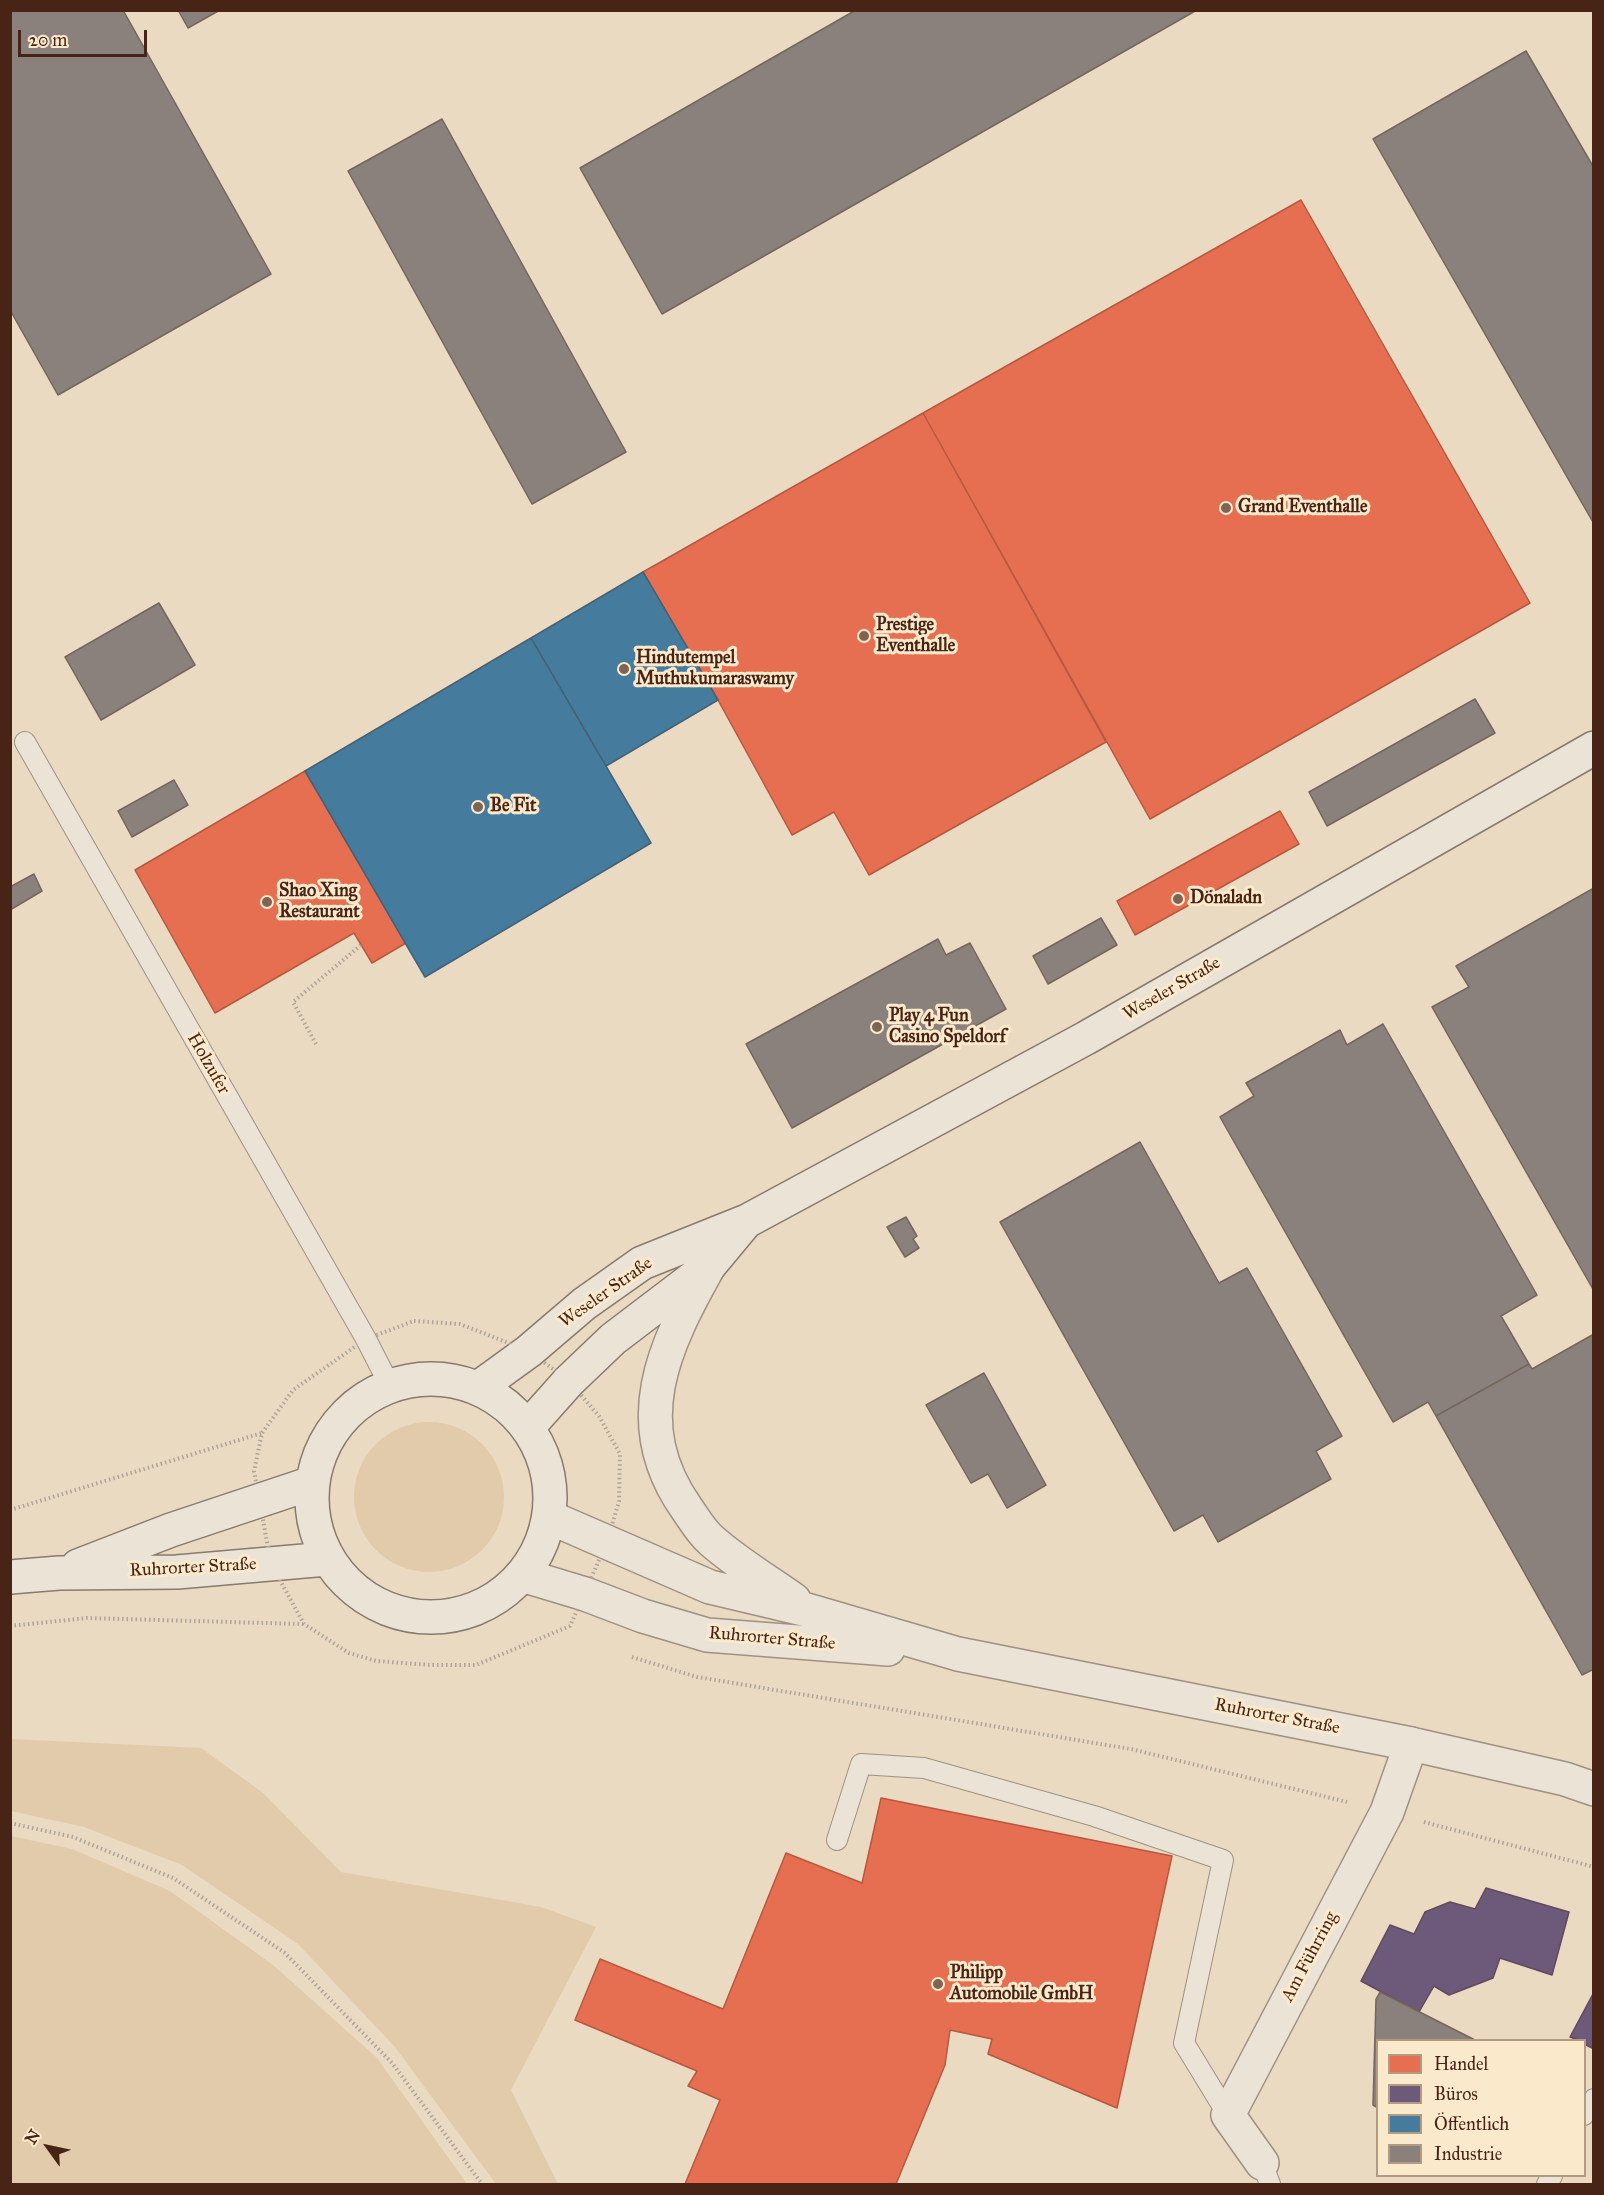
<!DOCTYPE html>
<meta charset="utf-8">
<style>
body{margin:0}
#map{position:relative;width:1604px;height:2195px;overflow:hidden;background:#e9dac1;font-family:"IM FELL Great Primer",serif}
canvas{display:block}
.frame{position:absolute;inset:0;border:12px solid #482416;pointer-events:none}
.legend{position:absolute;left:1376px;top:2039px;width:210px;height:138px;box-sizing:border-box;background:#fbe9cc;border:2px solid #b39a83;margin:0;padding:8px 10px;list-style:none;font-size:18px;color:#482416}
.legend li{display:flex;align-items:center;gap:12px;height:30px}
.legend b{width:30px;border:2px solid #b39a83}
.north{position:absolute;left:18px;top:2117px;width:60px;height:60px;-webkit-text-stroke:4px #fbe9cc;paint-order:stroke;rotate:303deg;font-size:16px;font-weight:700;line-height:24px;text-align:center;color:#482416}
.north::after{content:'';display:block;margin:auto;width:21px;height:27px;background:#482416;clip-path:polygon(50% 0,100% 100%,50% 72%,0 100%)}
.scale{position:absolute;left:18px;top:30px;width:129px;height:27px;box-sizing:border-box;border:3px solid #482416;border-top:0;padding-left:8px;font-size:18px;line-height:21px;white-space:nowrap;color:#482416;-webkit-text-stroke:4px #fbe9cc;paint-order:stroke}
</style>
<div id="map">
<canvas width="1604" height="2195"></canvas>
<div class="frame"></div>
<ul class="legend">
<li><b style="height:16px;background:#e76f51"></b>Handel</li>
<li><b style="height:16px;background:#6d597a"></b>Büros</li>
<li><b style="height:16px;background:#457b9d"></b>Öffentlich</li>
<li><b style="height:16px;background:#8a817c"></b>Industrie</li>
</ul>
<div class="north">N</div>
<div class="scale">20 m</div>
</div>
<script>
const c = document.querySelector('canvas').getContext('2d');
c.lineJoin = 'round';
function paint(path, color) { c.fillStyle = color; c.fill(path, 'evenodd'); }
function strokePath(path, color, width, dash) { c.strokeStyle = color; c.lineWidth = width; c.lineCap = dash ? 'butt' : 'round'; c.setLineDash(dash || []); c.stroke(path); }
function label(font, color, halo, rows, align = 'center') {
  c.font = font + ' "IM FELL Great Primer",serif'; c.lineWidth = 6; c.setLineDash([]); c.textBaseline = 'middle'; c.strokeStyle = halo; c.fillStyle = color; for (const [text, x, y, turn = 0] of rows) {
    c.save(); c.translate(x, y); c.rotate((+turn || 0) * Math.PI / 180); c.textAlign = isNaN(turn) ? turn : align; if (halo) c.strokeText(text, 0, 0); c.fillText(text, 0, 0); c.restore();
  }
}
paint(new Path2D(`
 M354 1497a75 75 0 1 1 150 0a75 75 0 1 1-150 0Z
 M11,1739L201,1748L263,1793L341,1872L541,1907L596,1927L511,2090L558,2184H496L395,2047L298,1944L182,1865L84,1827L11,1811Z
 M11,1836L72,1849L170,1891L273,1965L377,2058L467,2184H11Z`), '#e1cbaa');
const shops = new Path2D(`
 M1301,200L1530,603L1150,819L923,413Z
 M923,413L1106,742L869,875L834,812L792,835L718,700L643,572Z
 M305,771L406,943L372,963L354,933L215,1013L135,870Z
 M1280,811L1299,844L1135,935L1117,901Z
 M881,1798L1172,1856L1117,2108L988,2054L992,2039L950,2030L945,2065L896,2184H685L720,2100L688,2086L697,2071L575,2020L600,1959L723,2009L786,1853L862,1883Z`);
paint(shops, '#e76f51');
strokePath(shops, '#b7583f', 1.5);
const offices = new Path2D(`
 M1486,1888L1569,1912L1552,1975L1500,1958L1493,1978L1449,1995L1434,1986L1419,2012L1361,1981L1390,1925L1414,1934L1425,1912L1450,1902L1475,1909Z
 M1594,1992V2049L1584,2044V2040H1578L1570,2037Z`);
paint(offices, '#6d597a');
strokePath(offices, '#62495c', 1.5);
const public = new Path2D(`
 M643,572L718,700L606,766L531,638Z
 M531,638L651,843L425,977L305,771Z`);
paint(public, '#457b9d');
strokePath(public, '#466174', 1.5);
const industry = new Path2D(`
 M10,10H123L271,274L58,395L10,310Z
 M178,10H220L188,28Z
 M856,10H1197L662,314L580,168Z
 M1526,51L1594,168V524L1373,139Z
 M442,119L626,452L532,504L348,171Z
 M159,603L195,665L101,720L65,657Z
 M1475,699L1495,733L1327,826L1309,792Z
 M174,780L188,805L132,837L118,811Z
 M34,874L42,891L10,910V887Z
 M1594,888V1291L1432,1007L1469,987L1456,966Z
 M1101,918L1117,945L1048,984L1033,956Z
 M938,939L946,955L970,943L1006,1009L792,1128L746,1044Z
 M1383,1024L1537,1295L1501,1316L1529,1364L1436,1416L1428,1402L1393,1422L1220,1117L1254,1096L1246,1083L1340,1030L1347,1045Z
 M1140,1142L1219,1283L1247,1268L1342,1436L1316,1451L1331,1479L1218,1542L1203,1515L1174,1531L1000,1222Z
 M906,1217L917,1236L913,1239L919,1248L905,1257L887,1227Z
 M1594,1334V1669L1582,1675L1436,1416L1529,1364L1532,1369Z
 M984,1373L1046,1485L1007,1508L988,1474L971,1483L926,1405Z
 M1380,1992L1475,2040H1378V2108L1373,2105L1376,1999Z`);
paint(industry, '#8a817c');
strokePath(industry, '#76655d', 1.5);
const service = new Path2D(`
 M25,742L366,1339L390,1386
 M837,1840L861,1764L924,1768L1094,1816L1223,1860L1184,2043L1228,2115
 M1584,2115L1594,2099
 M1262,2163L1270,2184
 M1547,2184L1552,2176`);
const minor = new Path2D(`
 M1262,2163L1228,2115L1387,1812L1411,1744`);
const tertiary = new Path2D(`
 M709,1266C664,1346 626,1423 687,1509C694,1519 702,1533 712,1541C737,1563 767,1581 794,1600
 M549,1517L710,1587L807,1610L958,1654L1411,1744L1565,1779L1594,1789
 M522,1575L585,1594L643,1616L707,1635L888,1649`);
const secondary = new Path2D(`
 M312 1498a119 119 0 1 1 238 0a119 119 0 1 1-238 0Z
 M478,1388L529,1351L584,1304L642,1263L747,1221L1086,1038L1594,748
 M528,1427L569,1381L613,1339L709,1266L744,1224
 M78,1566L171,1530L312,1483
 M10,1577L59,1573L177,1572L327,1559`);
strokePath(service, '#9f9182', 22);
strokePath(minor, '#9f9182', 36);
strokePath(tertiary, '#9f9182', 36);
strokePath(secondary, '#887a6c', 36);
strokePath(new Path2D(`
 M316,1044L293,1002L361,945
 M414,1321L460,1324L529,1351L569,1381L599,1416L620,1454L619,1501L607,1542L570,1626L476,1665H431L376,1661L349,1653L304,1624L271,1564L254,1471L262,1433L293,1390L366,1339Z
 M10,1510L262,1433
 M10,1626L87,1618L303,1624
 M632,1657L697,1677L1131,1749L1347,1802
 M1424,1822L1594,1867
 M10,1823L73,1837L173,1878L285,1953L392,2063L482,2184`), '#aea49a', 4, [1.5, 3]);
strokePath(service, '#ece3d7', 20);
strokePath(minor, '#ece3d7', 33);
strokePath(tertiary, '#ece3d7', 33);
strokePath(secondary, '#ece3d7', 33);
for (const [x, y, r, color] of [
 [1226,508,6,"#806452"],
 [864,636,6,"#806452"],
 [624,669,6,"#806452"],
 [478,807,6,"#806452"],
 [1178,899,6,"#806452"],
 [267,902,6,"#806452"],
 [877,1027,6,"#806452"],
 [938,1984,6,"#806452"]
]) { const dot = new Path2D(); dot.arc(x, y, r, 0, 2 * Math.PI); c.fillStyle = color; c.fill(dot); strokePath(dot, '#fbe9cc', 2); }
label('bold 18px', '#482416', '#fbe9cc', [
 ["Grand Eventhalle",1238,508],
 ["Prestige",876,626],
 ["Eventhalle",876,647],
 ["Hindutempel",636,659],
 ["Muthukumaraswamy",636,680],
 ["Be Fit",490,807],
 ["Shao Xing",279,892],
 ["Restaurant",279,913],
 ["Dönaladn",1190,899],
 ["Play 4 Fun",889,1017],
 ["Casino Speldorf",889,1038],
 ["Philipp",950,1974],
 ["Automobile GmbH",950,1995]
], 'left');
label('18px', '#482416', '#fbe9cc', [
 ["Weseler Straße",1172,989,-30],
 ["Holzufer",208,1064,60],
 ["Weseler Straße",606,1293,-35],
 ["Ruhrorter Straße",193,1568,-3],
 ["Ruhrorter Straße",772,1639,5],
 ["Ruhrorter Straße",1277,1717,11],
 ["Am Führring",1310,1957,-62]
]);
</script>
